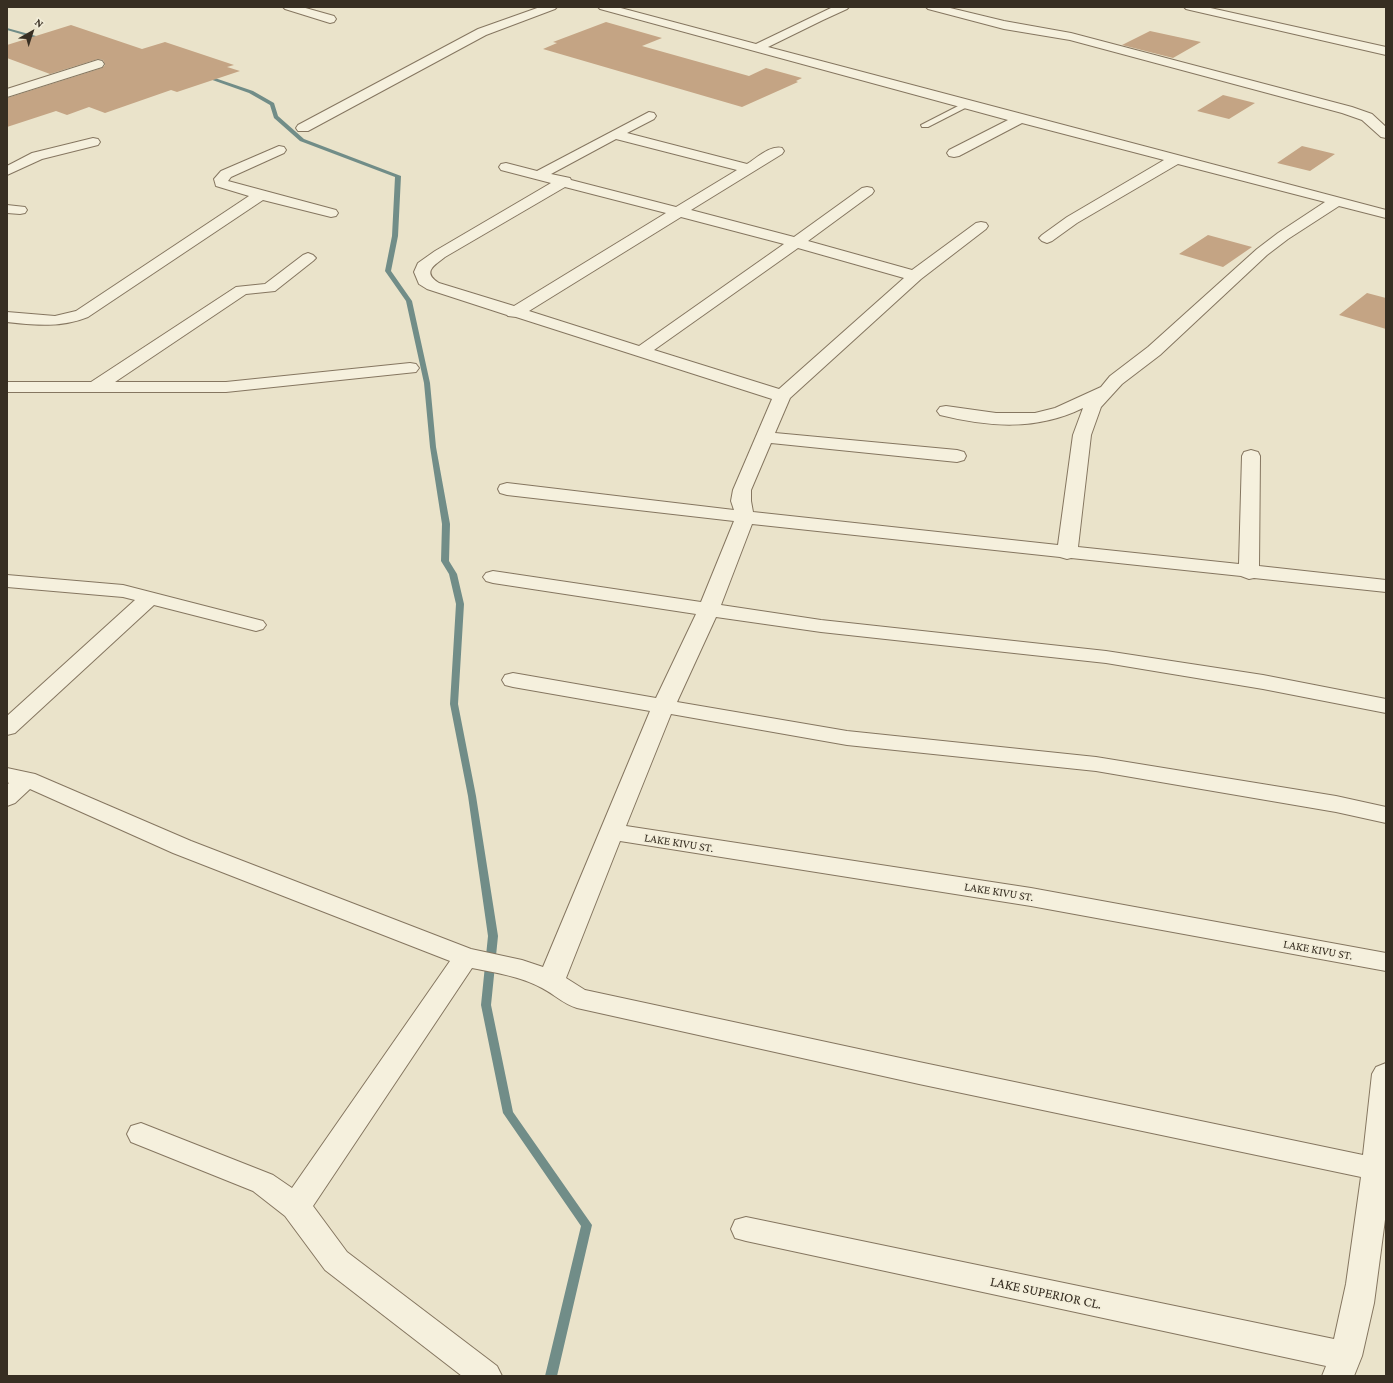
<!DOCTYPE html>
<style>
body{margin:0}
#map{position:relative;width:1393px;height:1383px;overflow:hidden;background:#eae3ca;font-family:"Crimson Pro",serif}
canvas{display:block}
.frame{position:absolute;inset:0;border:8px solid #372e22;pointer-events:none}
.north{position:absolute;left:12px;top:12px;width:40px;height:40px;-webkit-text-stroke:3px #f2edd9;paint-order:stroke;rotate:39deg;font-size:11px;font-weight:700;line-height:16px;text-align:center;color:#372e22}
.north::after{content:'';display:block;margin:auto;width:14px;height:18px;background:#372e22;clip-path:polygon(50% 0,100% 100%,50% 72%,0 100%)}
</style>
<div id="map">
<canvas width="1393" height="1383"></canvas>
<div class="frame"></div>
<div class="north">N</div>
</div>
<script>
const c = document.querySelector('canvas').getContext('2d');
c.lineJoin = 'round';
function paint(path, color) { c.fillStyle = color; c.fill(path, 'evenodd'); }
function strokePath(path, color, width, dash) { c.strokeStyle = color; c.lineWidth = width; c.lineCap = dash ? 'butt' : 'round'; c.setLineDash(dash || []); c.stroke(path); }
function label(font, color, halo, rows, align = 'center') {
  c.font = font + ' "Crimson Pro",serif'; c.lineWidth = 3; c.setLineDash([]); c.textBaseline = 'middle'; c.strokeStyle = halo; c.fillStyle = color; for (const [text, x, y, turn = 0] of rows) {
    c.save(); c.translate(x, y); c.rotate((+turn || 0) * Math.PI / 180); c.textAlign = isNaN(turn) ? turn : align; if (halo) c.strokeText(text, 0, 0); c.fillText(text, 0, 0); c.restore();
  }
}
paint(new Path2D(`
 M7,28L47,39V40L45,41L7,30Z
 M206,75L253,91L274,103L278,116L304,139L401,176L398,236L391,271L412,301L430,383L436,447L450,524L449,561L457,574L464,604L458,704L476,796L498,936L491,1005L513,1112L592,1225L557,1376H545L581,1226L503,1113L481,1005L488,936L468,796L450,704L456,604L449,574L441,561L442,524L430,447L424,383L406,301L385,271L392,236L395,177L300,141L274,118L270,105L249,93L204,77V75Z`), '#718d88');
paint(new Path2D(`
 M606,22L662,38L642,46L749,76L766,68L802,78L796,81L798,82L742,107L543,49L557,43L553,42Z
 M71,25L142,49L165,42L234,65L227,67L240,71L177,92L171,90L105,113L89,107L67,115L56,111L7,127V98L102,68L105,65L103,60L98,59L50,74L7,58V45Z
 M1150,31L1201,42L1173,58L1122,45Z
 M1223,95L1255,103L1229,119L1197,111Z
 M1302,146L1335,154L1310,171L1277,163Z
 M1208,235L1252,247L1223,267L1179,254Z
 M1367,293L1386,298V329L1339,315Z`), '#c4a484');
const lane = new Path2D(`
 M964,103H967L971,105L928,127H922L921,125Z`);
const street = new Path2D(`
 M283,7H302L334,16L336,19L334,22L330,23L285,9Z
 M540,7H557L555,9L486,35L308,131H298L296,128L298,125L478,29Z
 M598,7H617L756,44L833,7H849L847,9L823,20L768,47L1386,210V218L1339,206L1288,239L1267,255L1160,355L1122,384L1101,407L1091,435L1078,547L1239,564L1242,456L1244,452L1251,450L1258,452L1260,456L1259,566L1386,580V592L1254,578L1249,579L1241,576L1071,558L1067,559L1060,557L752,524L721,605L821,620L1106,651L1263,675L1386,699V713L1263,689L1106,663L821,632L716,617L677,702L847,731L1096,757L1336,796L1386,807V823L1336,812L1096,771L847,745L671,714L626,826L1031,888L1386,953V971L1031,906L620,841L566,978L585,990L919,1062L1363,1155L1372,1074L1376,1067L1386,1063V1212L1374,1303L1362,1356L1354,1376H1322L1326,1366L746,1241L735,1238L731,1229L735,1220L746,1217L1334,1339L1346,1284L1361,1177L919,1084L577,1008C563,1004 554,994 542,988C520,976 496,973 472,968L313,1206L347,1252L497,1366L502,1376H462L325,1270L285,1216L253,1191L131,1142L127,1134L131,1126L141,1123L273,1175L292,1188L450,961L173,853L30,789L15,803L7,806V785L9,783L7,782V768L35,774L191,841L471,949L522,960L543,967L650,711L513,687L505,685L502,680L505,675L513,673L656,698L696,614L493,583L486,581L483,577L486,573L493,571L701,602L734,521L507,495L500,493L498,489L500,485L507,483L734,510L731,501L733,490L772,399L516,317L508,316L507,315L427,289L419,284L414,272L418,263L435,251L551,183L501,170L499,167L501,164L506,163L537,171L649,112L654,113L656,116L654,119L627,133L747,164C757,158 770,145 782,148L784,151L782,154L691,210L794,237L862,188L867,187L872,188L874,191L872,194L808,241L912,270L976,223L981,222L986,223L988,226L986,229L921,279L790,398L775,433L957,450L964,452L966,456L964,460L957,462L771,443L751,490V501L753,512L1058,545L1073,435L1083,408C1036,431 989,427 940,415L937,411L940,407L946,406L996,413H1035L1055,408L1101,387L1110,376L1148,347L1257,249L1278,233L1325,202L1178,164L1077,223L1052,241L1047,243L1042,241L1039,238L1042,235L1067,217L1164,160L1022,123L959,156L954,157L949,156L947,153L949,150L1008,120L600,9ZM616,139L737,170L676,207L571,180L570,178L551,174ZM565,187L666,213L514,306L439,283C421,272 435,265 445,257ZM681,217L784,244L639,346L529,311ZM798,248L904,278L779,389L654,350Z
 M926,7H946L1004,21L1071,33L1352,107L1372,114L1386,127V138L1381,137L1362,120L1342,113L1070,40L1004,29L928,9Z
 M1184,7H1206L1386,47V55L1190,10L1186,9Z
 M98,60L102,61L104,64L102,67L7,97V89Z
 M93,138L98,139L100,142L98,145L42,159L7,175V166L32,153Z
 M279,146L284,147L286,150L284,153L231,177L228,181L336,210L338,213L336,216L331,217L263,200L88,317C61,328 35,325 7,322V312L55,316L76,311L249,196L216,186L214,179L221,171Z
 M7,205L25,207L27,210L25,213L20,214L7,213Z
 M308,253L313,255L316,258L313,261L275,291L246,294L115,382H226L410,363L416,364L419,368L416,372L226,392H7V382H91L236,287L265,284L303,255Z
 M7,575L123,585L263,621L266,625L263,629L256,631L154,605L15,733L7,735V716L135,600L123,597L7,587Z`);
strokePath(lane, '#857660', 2);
strokePath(street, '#857660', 2);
paint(lane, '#f5f0dd');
paint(street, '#f5f0dd');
label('12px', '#372e22', '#f2edd9', [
 ["LAKE KIVU ST.",679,843,9],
 ["LAKE KIVU ST.",999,892,9],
 ["LAKE KIVU ST.",1318,950,10]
]);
label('14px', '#372e22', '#f2edd9', [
 ["LAKE SUPERIOR CL.",1046,1293,12]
]);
</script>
